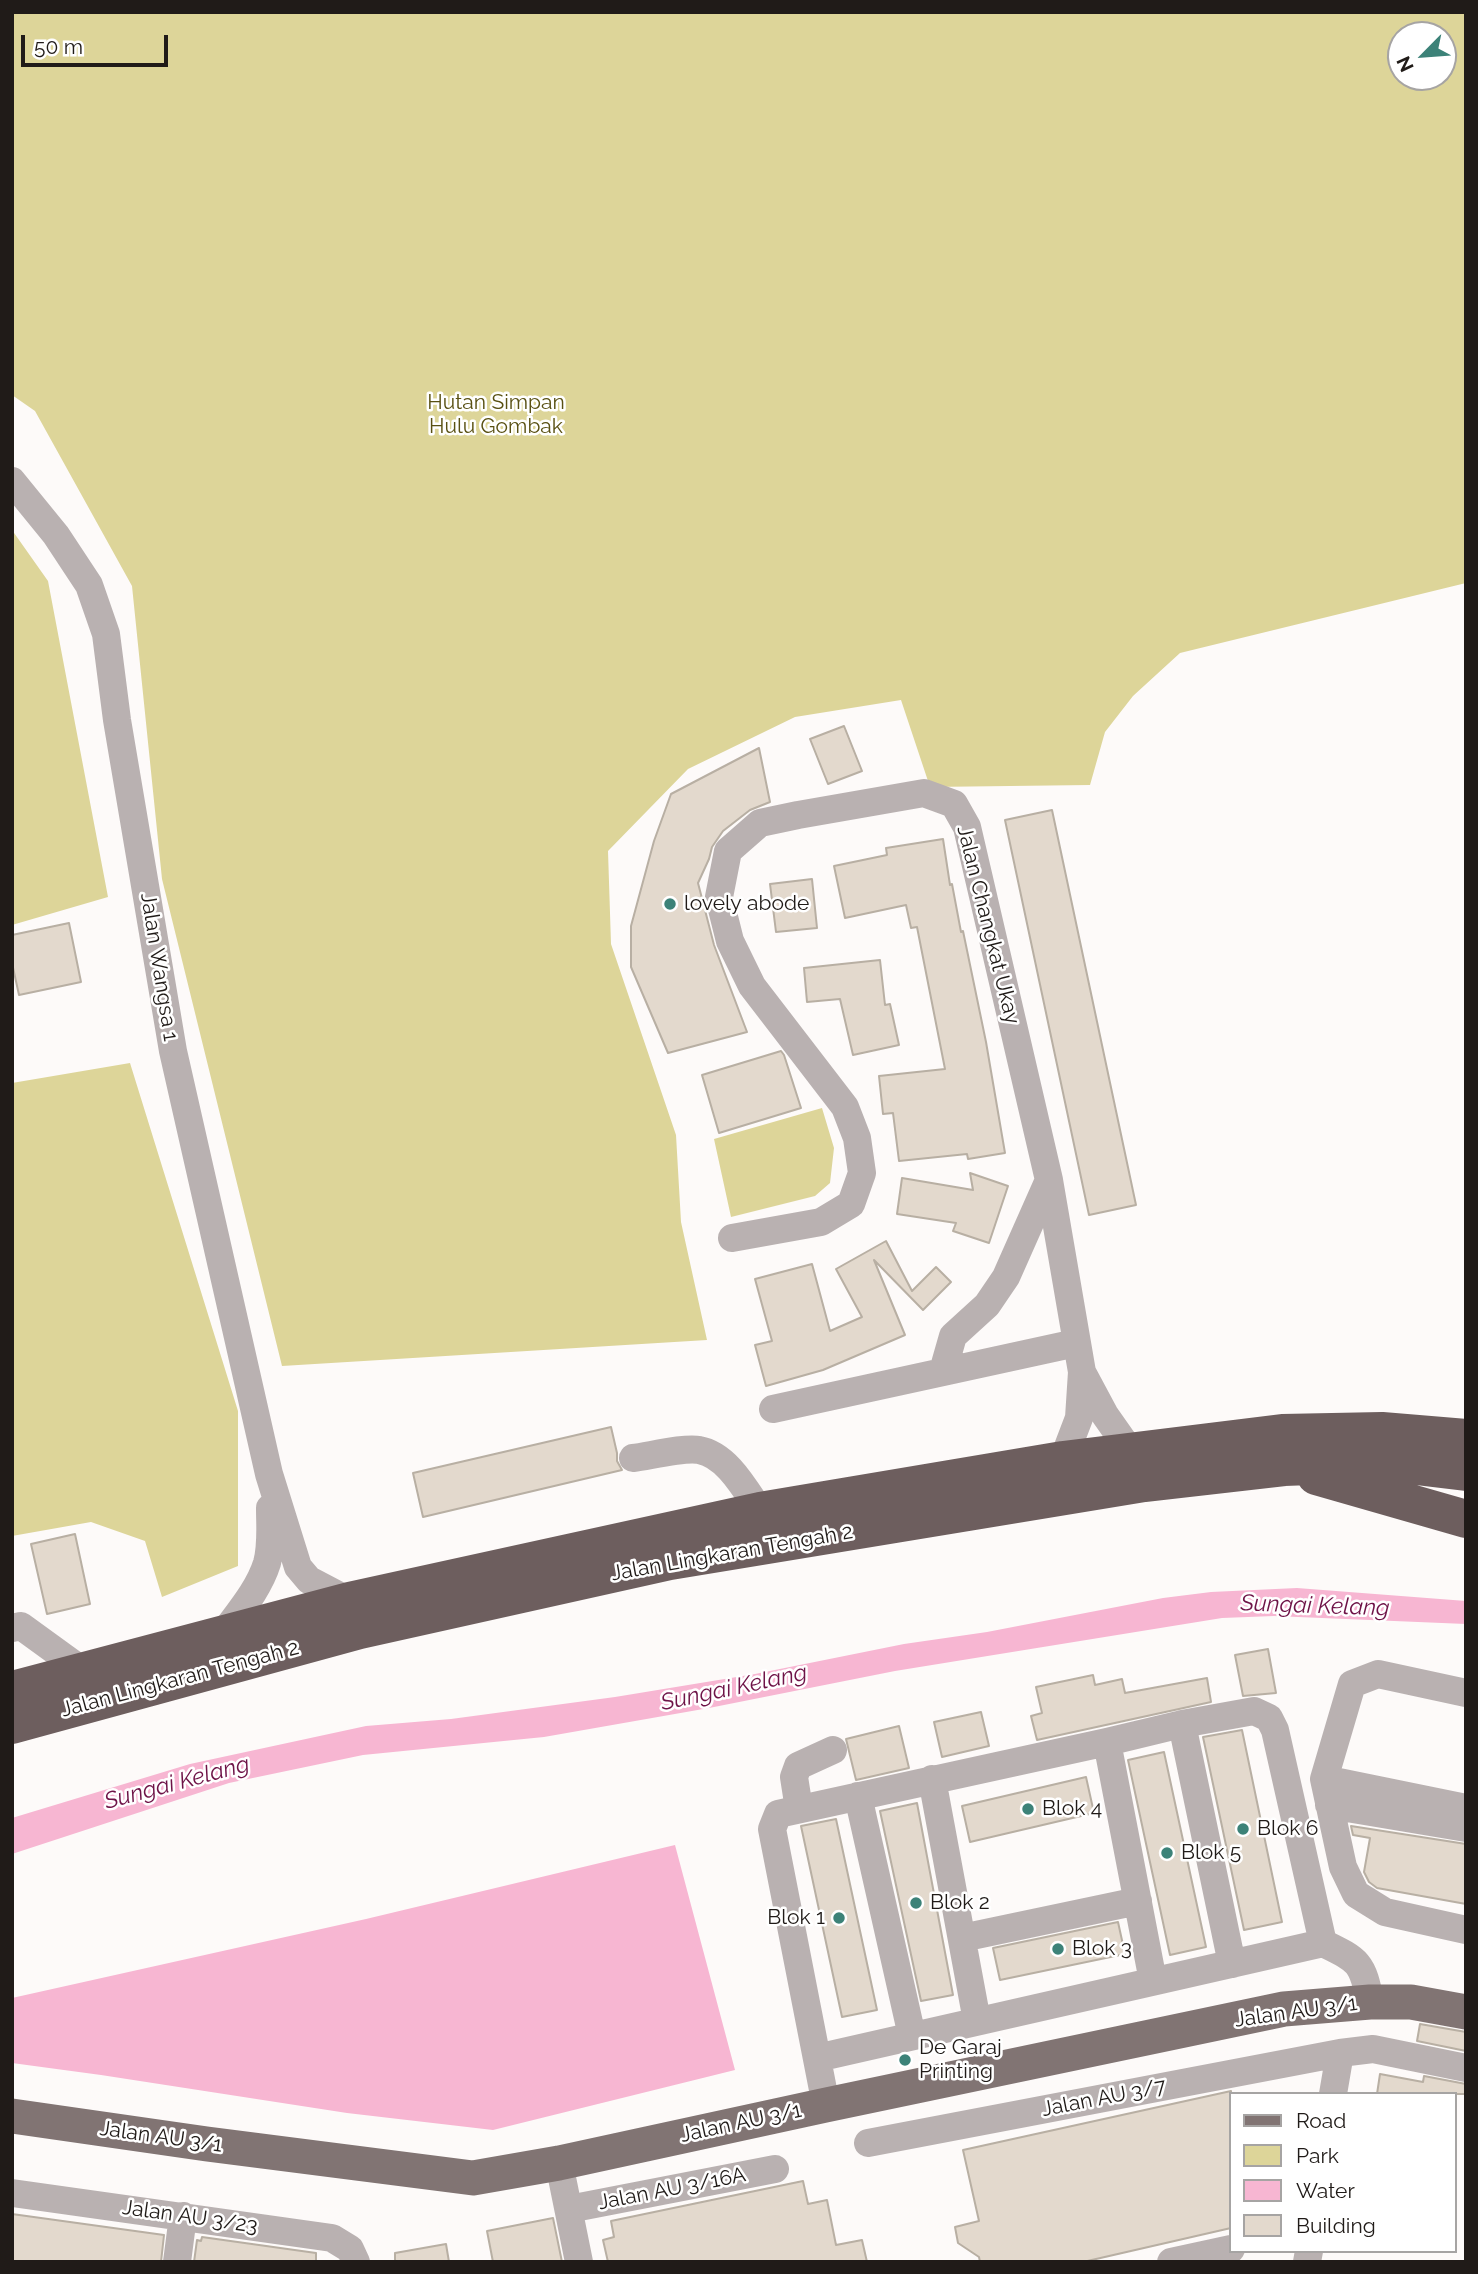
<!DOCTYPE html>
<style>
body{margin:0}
#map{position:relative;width:1478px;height:2274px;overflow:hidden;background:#fdfaf9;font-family:Raleway,sans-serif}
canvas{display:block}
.frame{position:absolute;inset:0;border:14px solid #201b18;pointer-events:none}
.legend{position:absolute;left:1229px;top:2092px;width:228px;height:161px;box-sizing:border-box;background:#fff;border:2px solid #a6a4a3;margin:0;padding:9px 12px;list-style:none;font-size:21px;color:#201b18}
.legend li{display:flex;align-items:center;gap:14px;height:35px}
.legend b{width:35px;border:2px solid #a6a4a3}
.north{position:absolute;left:1387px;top:21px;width:70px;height:70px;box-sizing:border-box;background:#fff;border:2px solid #a6a4a3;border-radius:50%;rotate:245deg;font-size:19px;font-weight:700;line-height:28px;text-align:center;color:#201b18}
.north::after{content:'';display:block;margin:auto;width:24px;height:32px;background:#3c8278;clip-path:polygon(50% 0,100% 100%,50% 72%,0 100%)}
.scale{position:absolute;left:21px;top:35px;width:147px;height:32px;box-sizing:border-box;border:4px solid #201b18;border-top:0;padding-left:9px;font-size:21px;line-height:24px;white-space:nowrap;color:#201b18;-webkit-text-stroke:5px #fff;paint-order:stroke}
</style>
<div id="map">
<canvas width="1478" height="2274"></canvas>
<div class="frame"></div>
<ul class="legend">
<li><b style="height:9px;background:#817473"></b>Road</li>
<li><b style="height:19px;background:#ddd599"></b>Park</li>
<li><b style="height:19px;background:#f7b6d2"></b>Water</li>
<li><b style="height:19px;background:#e3d9cd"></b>Building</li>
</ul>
<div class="north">N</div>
<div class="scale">50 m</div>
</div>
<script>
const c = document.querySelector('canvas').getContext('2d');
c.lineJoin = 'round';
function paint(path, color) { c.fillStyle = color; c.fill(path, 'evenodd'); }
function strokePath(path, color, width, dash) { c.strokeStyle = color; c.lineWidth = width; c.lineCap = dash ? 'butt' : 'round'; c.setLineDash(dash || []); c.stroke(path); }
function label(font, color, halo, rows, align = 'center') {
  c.font = font + ' Raleway,sans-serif'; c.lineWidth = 5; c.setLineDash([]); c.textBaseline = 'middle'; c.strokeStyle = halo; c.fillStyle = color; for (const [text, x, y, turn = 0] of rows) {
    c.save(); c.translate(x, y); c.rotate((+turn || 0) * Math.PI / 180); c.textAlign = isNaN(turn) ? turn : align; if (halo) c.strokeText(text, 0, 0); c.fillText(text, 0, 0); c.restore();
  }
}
paint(new Path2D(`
 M12,12H1466V583L1180,653L1133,696L1105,732L1090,785L930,787L901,700L795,717L688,769L608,851L611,944L676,1135L681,1222L707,1340L282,1366L162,879L132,586L35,411L12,395ZM1401,35H1443V77H1401Z
 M12,530L48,581L108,897L12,925Z
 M130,1063L238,1411V1566L162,1597L145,1541L91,1522L12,1536V1083Z
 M822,1108L834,1148L830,1183L815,1196L731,1217L714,1139Z`), '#ddd599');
paint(new Path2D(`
 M1297,1588L1466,1601V1624L1274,1616L1222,1618L895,1671L709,1708L544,1737L363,1755L229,1783L12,1854V1818L190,1764L366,1726L451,1719L615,1697L755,1674L904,1644L987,1632L1163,1598L1211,1592Z
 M675,1845L735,2070L493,2130L347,2113L101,2075L12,2063V1998L366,1919Z`), '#f7b6d2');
const building = new Path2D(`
 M844,726L862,771L828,784L810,739Z
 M759,748L770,802L750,810L723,831L712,847L709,859L698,883L714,945L747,1032L668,1053L631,967V926L654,841L671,794Z
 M1052,810L1136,1205L1089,1215L1005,820Z
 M943,839L950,885L952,884L961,932L963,931L986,1042L1005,1153L968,1159L967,1154L899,1161L893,1113L883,1114L879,1076L945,1069L917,927L911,928L906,905L845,918L834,866L887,855L886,848Z
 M812,879L817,928L776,932L770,884Z
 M69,923L81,982L19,995L12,963V935Z
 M880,960L885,1005L890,1004L899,1045L853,1055L840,999L807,1002L804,968Z
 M781,1051L784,1055L801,1108L719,1133L702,1075Z
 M970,1173L1008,1186L989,1243L953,1231L956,1223L897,1214L902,1178L973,1190Z
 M886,1241L912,1291L936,1267L951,1282L923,1310L874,1260L905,1335L823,1370L766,1386L755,1345L772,1341L755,1279L812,1264L830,1331L862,1317L836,1269Z
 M611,1427L617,1453V1461L622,1470L423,1517L413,1473Z
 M75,1534L90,1604L47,1614L31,1544Z
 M1268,1649L1276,1693L1243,1696L1235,1655Z
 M1093,1675L1095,1685L1122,1679L1125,1693L1207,1678L1211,1702L1037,1740L1031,1716L1042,1713L1036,1687Z
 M981,1712L989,1746L942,1757L934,1722Z
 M899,1726L909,1768L856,1780L846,1739Z
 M1242,1730L1282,1922L1244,1930L1203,1737Z
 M1164,1752L1206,1947L1170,1955L1128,1760Z
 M1086,1777L1094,1813L970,1842L962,1806Z
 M917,1803L953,1995L921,2001L880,1811Z
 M836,1819L877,2010L842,2017L801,1826Z
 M1351,1826L1466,1844V1904L1377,1888L1369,1882L1364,1872L1370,1838L1353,1835Z
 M1118,1922L1125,1954L1000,1980L993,1948Z
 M1420,2024L1466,2032V2051L1417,2041Z
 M1380,2074L1423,2082L1424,2076L1466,2084V2094H1377Z
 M1231,2091V2228L1083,2262H980L979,2257L958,2243L955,2227L979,2221L963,2150Z
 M803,2181L808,2204L827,2200L836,2245L862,2240L867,2262H608L603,2240L614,2237L611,2221Z
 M12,2214L164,2235L161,2262H12Z
 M553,2218L562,2262H493L487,2231Z
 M202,2237L316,2253V2262H194L197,2240L201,2241Z
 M446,2244L449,2262H395V2253Z`);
paint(building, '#e3d9cd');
strokePath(building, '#b8afa3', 2);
strokePath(new Path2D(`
 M12,481L56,535L89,585L106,634L117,720L173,1051L269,1474L298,1567L309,1580L349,1601
 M732,1238L821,1222L851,1204L862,1173L857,1138L845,1107L752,986L730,941L719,897L728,851L760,823L798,815L924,793L954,804L967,827L1049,1180L1082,1372L1079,1418L1063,1460
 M943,1371L953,1336L987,1305L1006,1277L1049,1180
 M1082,1372L1105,1415L1131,1452
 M773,1409L1076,1343
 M633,1458C649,1456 685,1447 699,1450C727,1455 745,1489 760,1511
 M12,1628L21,1626L83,1671
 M223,1634C239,1612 259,1589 267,1563C272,1545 270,1527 270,1508
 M1466,1693L1378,1674L1352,1684L1324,1779L1343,1867L1356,1894L1385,1912L1466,1930
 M1182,1724L1232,1964
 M1107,1742L1153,1981
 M932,1779L977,2021
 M1324,1779L1466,1808
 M858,1796L912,2036
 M1329,1805L1466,1828
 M799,1809L794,1777L798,1766L833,1750
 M962,1938L1138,1901
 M817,2058L1323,1943
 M1333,2094L1340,2053
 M826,2105L772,1829L778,1814L1107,1742L1182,1724L1254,1711L1269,1718L1275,1730L1323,1943C1358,1960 1363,1962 1370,2002
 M868,2143L1340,2053L1373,2049L1466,2068
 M559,2163L579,2262
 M12,2193L332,2238L350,2249L356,2262
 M569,2209L775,2169
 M177,2262L183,2216
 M1171,2262L1231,2249
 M1307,2262L1309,2251`), '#b9b1b1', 28);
strokePath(new Path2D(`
 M12,2116L207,2144L473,2178L559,2163L826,2105L1284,2009L1370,2002H1411L1466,2012`), '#817473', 35);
strokePath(new Path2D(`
 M1316,1476L1466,1519
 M12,1690L349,1601L760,1511L1063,1460L1282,1433L1382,1431L1466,1438
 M12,1725L360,1630L670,1561L1144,1483L1284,1467L1391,1463L1466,1472`), '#6d5e5e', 38);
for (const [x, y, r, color] of [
 [670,904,7,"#3c8278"],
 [1028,1809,7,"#3c8278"],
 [1243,1829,7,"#3c8278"],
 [1167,1853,7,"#3c8278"],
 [916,1903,7,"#3c8278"],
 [839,1918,7,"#3c8278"],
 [1058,1949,7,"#3c8278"],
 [905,2060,7,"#3c8278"]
]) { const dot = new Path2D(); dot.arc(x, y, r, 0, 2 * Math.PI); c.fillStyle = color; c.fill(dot); strokePath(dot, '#fff', 2.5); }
label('21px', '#595012', '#fff', [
 ["Hutan Simpan",496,403],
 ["Hulu Gombak",496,427]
]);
label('21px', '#201b18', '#fff', [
 ["lovely abode",684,904],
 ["Blok 4",1042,1809],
 ["Blok 6",1257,1829],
 ["Blok 5",1181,1853],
 ["Blok 2",930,1903],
 ["Blok 1",825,1918,"right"],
 ["Blok 3",1072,1949],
 ["De Garaj",919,2048],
 ["Printing",919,2072]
], 'left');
label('21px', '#201b18', '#fff', [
 ["Jalan Changkat Ukay",988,925,76],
 ["Jalan Wangsa 1",159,967,81],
 ["Jalan Lingkaran Tengah 2",732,1553,-10],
 ["Jalan Lingkaran Tengah 2",180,1679,-15],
 ["Jalan AU 3/1",1296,2012,-8],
 ["Jalan AU 3/7",1104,2098,-11],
 ["Jalan AU 3/1",741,2123,-12],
 ["Jalan AU 3/1",161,2137,8],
 ["Jalan AU 3/16A",672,2189,-11],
 ["Jalan AU 3/23",190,2217,8]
]);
label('italic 23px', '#6e1347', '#fff', [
 ["Sungai Kelang",1315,1606,2],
 ["Sungai Kelang",734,1688,-12],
 ["Sungai Kelang",177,1783,-15]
]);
</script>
